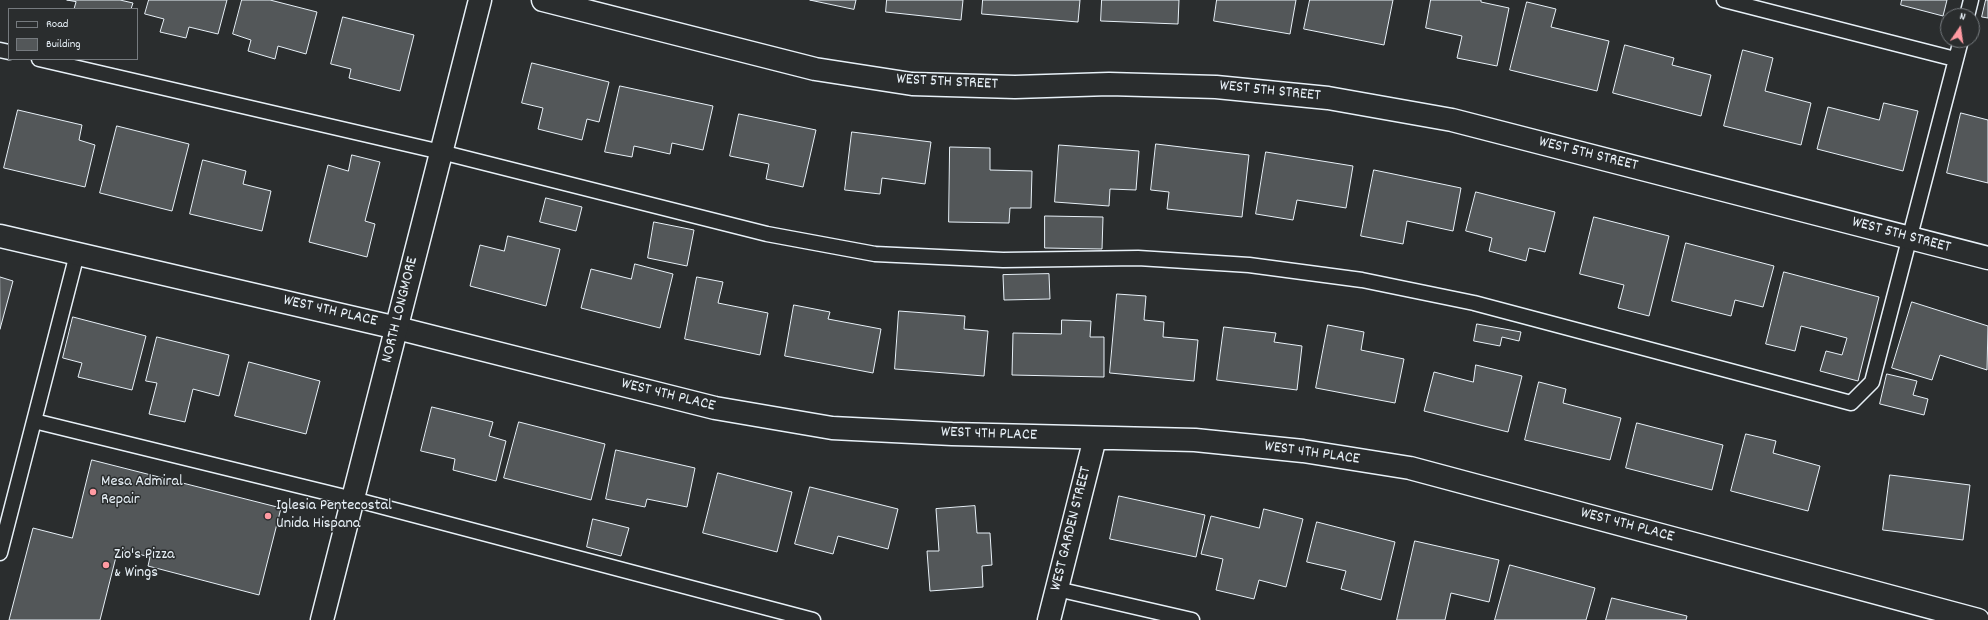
<!DOCTYPE html>
<style>
body{margin:0}
#map{position:relative;width:1988px;height:620px;overflow:hidden;background:#2a2d2e;font-family:Dekko,sans-serif}
canvas{display:block}
.legend{position:absolute;left:8px;top:8px;width:130px;height:52px;box-sizing:border-box;background:#2a2d2e;border:1px solid #767b7f;margin:0;padding:5px 7px;list-style:none;font-size:12px;color:#e8f1f8}
.legend li{display:flex;align-items:center;gap:8px;height:20px}
.legend b{width:20px;border:1px solid #767b7f}
.north{position:absolute;left:1940px;top:8px;width:40px;height:40px;box-sizing:border-box;background:#2a2d2e;border:1px solid #767b7f;border-radius:50%;rotate:13deg;font-size:11px;font-weight:700;line-height:16px;text-align:center;color:#e8f1f8}
.north::after{content:'';display:block;margin:auto;width:14px;height:18px;background:#ff9aa2;clip-path:polygon(50% 0,100% 100%,50% 72%,0 100%)}
</style>
<div id="map">
<canvas width="1988" height="620"></canvas>
<ul class="legend">
<li><b style="height:5px;background:#2a2d2e"></b>Road</li>
<li><b style="height:11px;background:#535759"></b>Building</li>
</ul>
<div class="north">N</div>
</div>
<script>
const c = document.querySelector('canvas').getContext('2d');
c.lineJoin = 'round';
function paint(path, color) { c.fillStyle = color; c.fill(path, 'evenodd'); }
function strokePath(path, color, width, dash) { c.strokeStyle = color; c.lineWidth = width; c.lineCap = dash ? 'butt' : 'round'; c.setLineDash(dash || []); c.stroke(path); }
function label(font, color, halo, rows, align = 'center') {
  c.font = font + ' Dekko,sans-serif'; c.lineWidth = 3; c.setLineDash([]); c.textBaseline = 'middle'; c.strokeStyle = halo; c.fillStyle = color; for (const [text, x, y, turn = 0] of rows) {
    c.save(); c.translate(x, y); c.rotate((+turn || 0) * Math.PI / 180); c.textAlign = isNaN(turn) ? turn : align; if (halo) c.strokeText(text, 0, 0); c.fillText(text, 0, 0); c.restore();
  }
}
const building = new Path2D(`
 M67,0H120L133,3L131,9H74L76,2Z
 M149,0H227L218,34L189,27L186,38L160,32L164,19L145,14Z
 M242,0H270L317,12L306,54L278,46L275,59L248,51L251,40L233,34Z
 M810,0H856L854,9Z
 M887,0H963L961,20L886,12Z
 M983,0H1080L1078,22L982,14Z
 M1102,0H1179L1178,24L1101,21Z
 M1217,0H1296L1290,34L1214,21Z
 M1310,0H1393L1384,45L1304,29Z
 M1431,0H1481V2L1509,8L1497,66L1457,58L1462,36L1426,28Z
 M1902,0H1947L1943,16L1901,5Z
 M1986,0H1988V18L1982,17Z
 M1527,2L1556,9L1551,27L1609,41L1597,91L1510,70Z
 M343,17L414,35L400,91L349,78L351,69L331,64Z
 M1625,45L1674,58L1672,65L1711,75L1701,116L1613,93Z
 M1743,50L1773,58L1765,91L1811,103L1801,145L1724,126Z
 M532,63L609,82L599,122L587,119L582,140L538,129L543,108L522,103Z
 M620,86L713,106L703,150L672,143L670,154L634,146L632,157L605,152Z
 M1884,103L1918,111L1903,171L1817,149L1828,107L1879,120Z
 M18,110L82,125L79,140L95,145L85,187L4,168Z
 M1961,113L1988,120V183L1947,173Z
 M739,114L816,130L803,187L766,179L769,164L730,156Z
 M117,126L189,144L172,211L100,193Z
 M852,132L931,142L925,184L882,178L880,194L845,190Z
 M1156,144L1249,155L1242,217L1167,209L1169,192L1151,190Z
 M1059,145L1139,151L1136,190L1110,189L1109,206L1055,202Z
 M950,147L990,148V170L1032,171L1031,208H1010L1009,223L949,222Z
 M1266,152L1353,166L1346,208L1297,200L1293,220L1256,214Z
 M352,155L380,162L365,221L375,224L367,257L309,242L328,165L348,171Z
 M203,160L246,171L243,184L271,191L262,231L190,214Z
 M1374,170L1461,188L1453,231L1407,221L1403,244L1361,236Z
 M1476,192L1555,212L1545,252L1529,248L1526,261L1489,251L1492,238L1466,231Z
 M546,198L582,207L576,231L540,222Z
 M1045,216L1103,217L1102,249L1045,248Z
 M1594,217L1669,236L1649,316L1618,308L1624,285L1580,274Z
 M654,222L694,230L687,266L648,258Z
 M508,236L560,249L546,306L470,286L480,245L504,251Z
 M1686,243L1774,266L1763,307L1735,300L1731,316L1672,301Z
 M635,264L673,274L660,328L581,308L591,269L631,279Z
 M1784,272L1879,297L1858,381L1820,371L1826,351L1842,355L1847,338L1801,326L1795,351L1766,344Z
 M1049,274L1050,299L1004,300L1003,275Z
 M0,277L13,281L0,329Z
 M697,277L723,282L718,303L768,313L760,355L685,339Z
 M1117,294L1146,296L1144,320L1164,322L1163,337L1198,340L1194,381L1110,373Z
 M1912,302L1988,326L1987,370L1940,355L1932,380L1892,368Z
 M794,305L830,312L828,319L881,329L873,373L785,356Z
 M899,311L965,316L964,329L988,331L984,376L895,369Z
 M73,317L146,336L132,390L78,377L82,363L63,358Z
 M1062,320L1091,321L1090,337H1104V377L1012,375L1013,333L1061,334Z
 M1477,324L1521,332L1519,341L1502,337L1500,346L1474,341Z
 M1328,325L1364,332L1361,350L1404,359L1395,403L1316,388Z
 M1224,327L1276,333L1274,342L1302,346L1297,390L1217,380Z
 M157,337L229,355L219,396L193,389L185,422L149,414L157,383L146,381Z
 M249,362L320,381L306,434L235,416Z
 M1476,365L1522,376L1508,432L1424,411L1434,372L1473,382Z
 M1887,374L1917,381L1913,395L1928,399L1924,415L1880,404Z
 M1539,382L1566,389L1563,403L1621,418L1610,460L1525,440Z
 M432,407L493,422L489,436L506,441L496,481L453,470L455,459L421,451Z
 M519,422L605,444L591,500L504,478Z
 M1637,423L1723,445L1712,490L1626,468Z
 M1746,434L1776,441L1773,453L1820,466L1808,511L1731,491Z
 M616,450L695,468L687,507L647,499L645,507L606,499Z
 M92,460L281,508L259,595L148,566L150,557L118,549L100,620H9L33,528L72,538Z
 M718,473L792,492L777,552L703,533Z
 M1890,475L1970,485L1963,540L1883,530Z
 M810,487L898,509L888,549L838,536L833,554L795,544Z
 M1119,496L1205,515L1196,557L1110,539Z
 M975,506L977,533H990L992,565L982,566L983,587L930,591L927,551H939L936,509Z
 M1264,509L1303,519L1286,587L1259,580L1254,599L1216,590L1223,559L1201,554L1211,516L1259,528Z
 M593,519L629,528L621,556L587,547Z
 M1317,522L1395,542L1381,600L1341,589L1346,571L1307,562Z
 M1415,541L1499,560L1489,602L1451,593L1445,620H1397Z
 M1510,565L1595,588L1586,620H1495Z
 M1612,598L1687,616L1686,620H1606Z`);
paint(building, '#535759');
strokePath(building, '#e8f1f8', 1);
const lane = new Path2D(`
 M1724,0L1955,59
 M1967,16L1971,0
 M0,50L9,52
 M39,59L441,152L767,234L875,254L1003,260L1138,258L1249,265L1362,280L1474,303L1851,403L1872,382L1961,40
 M34,421L353,499L813,620
 M0,553L77,254
 M1057,589L1192,620`);
const street = new Path2D(`
 M543,0L815,69L912,84L1015,87L1109,84L1216,87L1328,98L1452,120L1988,258
 M0,236L397,328L715,408L832,428L952,434L1195,440L1303,451L1410,468L1978,620
 M1049,620L1095,438`);
const secondary = new Path2D(`
 M322,620L480,0`);
strokePath(lane, '#e8f1f8', 17);
strokePath(street, '#e8f1f8', 25);
strokePath(secondary, '#e8f1f8', 25);
strokePath(lane, '#2a2d2e', 14);
strokePath(street, '#2a2d2e', 22);
strokePath(secondary, '#2a2d2e', 22);
for (const [x, y, r, color] of [
 [93,492,4,"#ff9aa2"],
 [268,516,4,"#ff9aa2"],
 [106,565,4,"#ff9aa2"]
]) { const dot = new Path2D(); dot.arc(x, y, r, 0, 2 * Math.PI); c.fillStyle = color; c.fill(dot); strokePath(dot, '#2a2d2e', 1.5); }
label('16px', '#e8f1f8', '#2a2d2e', [
 ["WEST 5TH STREET",947,83,3],
 ["WEST 5TH STREET",1270,92,6],
 ["WEST 5TH STREET",1588,155,14],
 ["WEST 5TH STREET",1901,236,15],
 ["NORTH LONGMORE",401,310,-76],
 ["WEST 4TH PLACE",330,312,13],
 ["WEST 4TH PLACE",668,396,14],
 ["WEST 4TH PLACE",989,435,2],
 ["WEST 4TH PLACE",1312,454,8],
 ["WEST 4TH PLACE",1627,526,15],
 ["WEST GARDEN STREET",1072,529,-76]
]);
label('16px', '#e8f1f8', '#2a2d2e', [
 ["Mesa Admiral",101,483],
 ["Repair",101,501],
 ["Iglesia Pentecostal",276,507],
 ["Unida Hispana",276,525],
 ["Zio's Pizza",114,556],
 ["& Wings",114,574]
], 'left');
</script>
